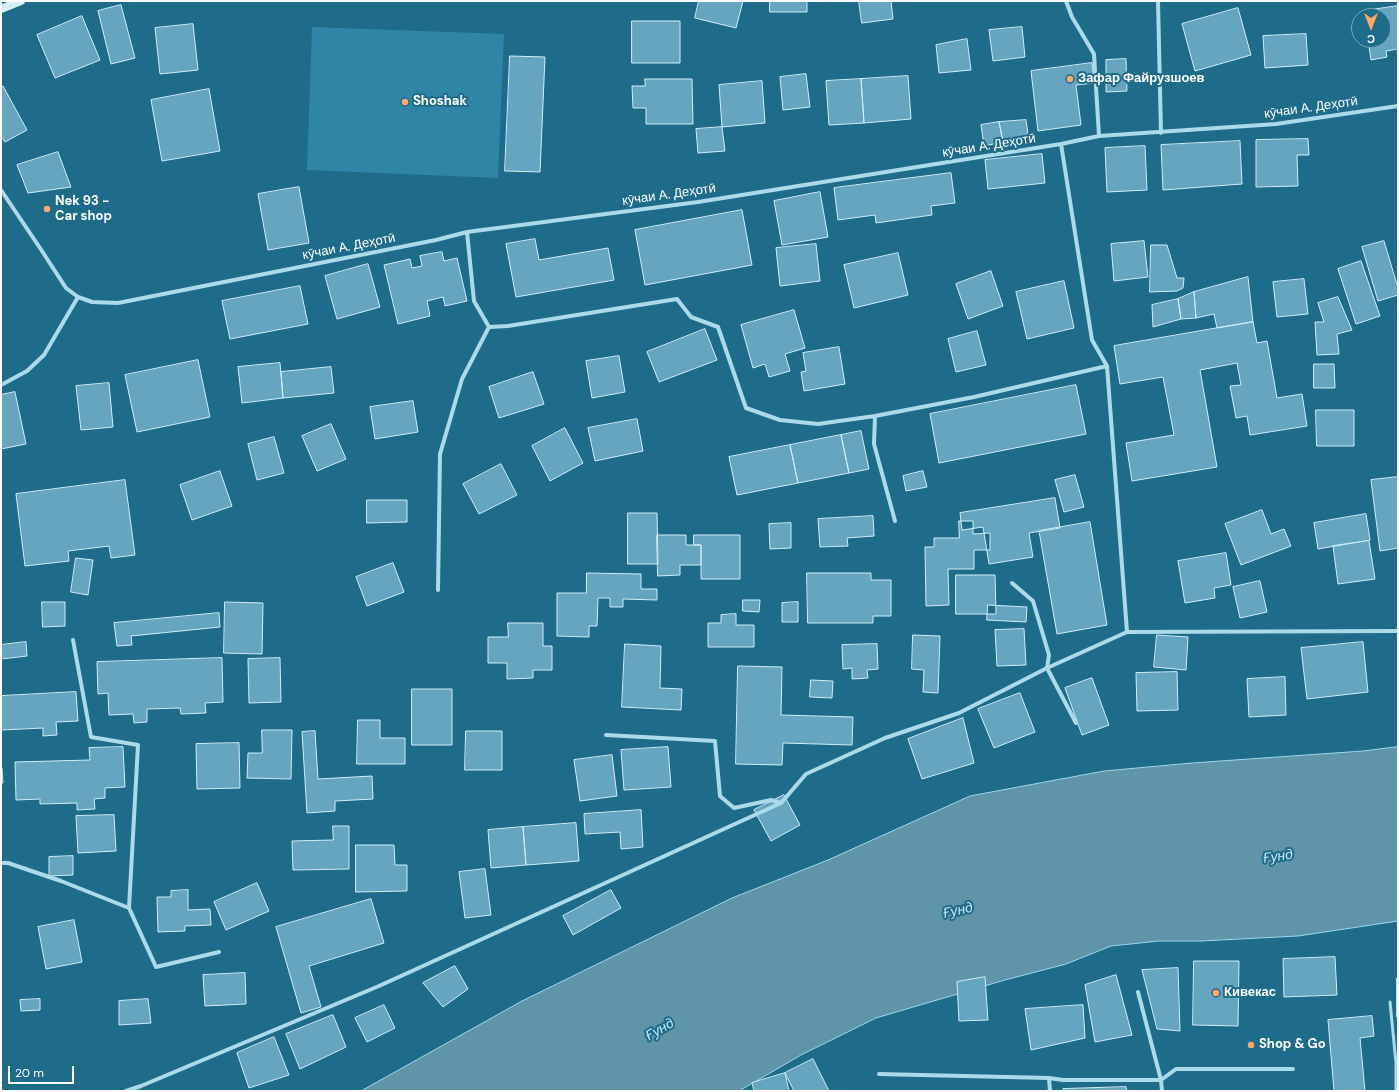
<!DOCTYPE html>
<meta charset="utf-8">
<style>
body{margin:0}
#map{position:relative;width:1399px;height:1092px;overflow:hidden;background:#1f6b8a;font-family:"DM Sans",sans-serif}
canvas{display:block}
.frame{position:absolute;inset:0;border:2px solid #fff;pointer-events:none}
.north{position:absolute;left:1351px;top:8px;width:40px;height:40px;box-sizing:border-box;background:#1f6b8a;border:1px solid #79a6b9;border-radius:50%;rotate:180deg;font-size:11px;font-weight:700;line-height:16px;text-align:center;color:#fff}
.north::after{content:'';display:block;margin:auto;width:14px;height:18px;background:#faa96b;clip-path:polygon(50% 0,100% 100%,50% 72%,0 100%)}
.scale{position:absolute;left:8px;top:1066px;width:66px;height:18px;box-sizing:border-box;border:2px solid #fff;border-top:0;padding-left:5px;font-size:12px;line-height:14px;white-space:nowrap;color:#fff;-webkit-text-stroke:3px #1f6b8a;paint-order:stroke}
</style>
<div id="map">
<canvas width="1399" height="1092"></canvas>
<div class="frame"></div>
<div class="north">С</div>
<div class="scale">20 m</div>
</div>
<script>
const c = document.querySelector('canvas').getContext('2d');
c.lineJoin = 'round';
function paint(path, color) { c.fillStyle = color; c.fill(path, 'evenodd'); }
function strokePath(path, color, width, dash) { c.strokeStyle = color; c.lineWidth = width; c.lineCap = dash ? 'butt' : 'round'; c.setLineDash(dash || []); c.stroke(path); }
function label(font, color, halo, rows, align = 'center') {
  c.font = font + ' "DM Sans",sans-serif'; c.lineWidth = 4; c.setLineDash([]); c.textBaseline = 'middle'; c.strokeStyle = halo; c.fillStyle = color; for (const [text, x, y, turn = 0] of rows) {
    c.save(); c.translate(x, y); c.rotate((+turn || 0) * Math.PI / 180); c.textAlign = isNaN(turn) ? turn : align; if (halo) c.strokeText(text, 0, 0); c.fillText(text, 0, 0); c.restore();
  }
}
paint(new Path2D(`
 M312,27L504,34L498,178L307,170Z`), '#3085a6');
const water = new Path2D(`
 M1398,747V921L1298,936L1201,941H1159L1111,946L1066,964L1005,980L876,1018L801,1055L739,1091H361L522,1001L732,898L828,860L970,796L1104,771L1192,763L1363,751Z`);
paint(water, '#6094a8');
strokePath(water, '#9ed8ed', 1);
const building = new Path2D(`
 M699,1H743L736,28L695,18Z
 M770,1H807V12H770Z
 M859,1H891L893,19L862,23Z
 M121,5L135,58L111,64L98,11Z
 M1398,6V49L1386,51L1387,57L1371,60L1368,40H1383V16H1365L1364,11Z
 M1238,8L1251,55L1195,71L1182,24Z
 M82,16L100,60L55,78L37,35Z
 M632,21H680V63H632Z
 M193,24L198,70L160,74L155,28Z
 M1022,27L1025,57L993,61L989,30Z
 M1306,34L1308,65L1265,68L1263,36Z
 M967,39L971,70L939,73L936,45Z
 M510,56L545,57L540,172L505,171Z
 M1126,59L1127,91L1106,92V60Z
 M1092,63L1094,83L1076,85L1081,125L1038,131L1031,71Z
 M806,74L810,107L783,110L780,77Z
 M908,76L911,119L864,123L861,79Z
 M645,79H692L693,124H646V108H633L632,86H645Z
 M861,79L864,123L829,125L826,81Z
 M762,81L765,123L722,127L719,85Z
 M1,86H3L27,130L5,142L1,136Z
 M209,89L220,151L162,161L151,100Z
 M1026,120L1028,134L1003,142L999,122Z
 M999,122L1003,142L984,146L981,125Z
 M722,127L725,151L698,153L696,129Z
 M1308,139L1309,155H1297L1298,186L1256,187V140Z
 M1240,141L1242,184L1163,190L1161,145Z
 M1145,146L1147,190L1107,192L1105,148Z
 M58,152L71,187L28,193L17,165Z
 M1042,154L1045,183L988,189L985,160Z
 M951,173L955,203L931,206L932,215L876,223L875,215L838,220L834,188Z
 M299,187L309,243L268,250L258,194Z
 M820,192L828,237L782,245L774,201Z
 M742,210L752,265L645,285L635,230Z
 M535,239L539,260L608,248L614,280L516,297L506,244Z
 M1144,241L1148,277L1114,281L1111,244Z
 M1384,241L1398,288V295L1378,301L1362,247Z
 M816,244L820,281L780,286L776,248Z
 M1151,245H1167L1177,278H1184L1183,288L1177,291L1150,292Z
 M442,252L444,261L457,258L467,301L445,306L443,297L427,301L430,316L398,324L384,265L410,259L412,268L422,266L420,256Z
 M898,253L908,295L854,308L844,265Z
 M1361,261L1380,316L1356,324L1338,269Z
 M368,264L380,307L337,319L325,276Z
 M991,271L1003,306L968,319L956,284Z
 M1248,277L1253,322L1217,328L1214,314L1196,318L1194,292Z
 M1304,279L1308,314L1277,317L1273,282Z
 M1064,281L1074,328L1027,339L1016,292Z
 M300,286L308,324L230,339L222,301Z
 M1194,292L1196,318L1181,319L1178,299Z
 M1338,297L1352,330L1337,334L1339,354L1317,355L1315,322H1324L1318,303Z
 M1178,299L1181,319L1153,327L1152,305Z
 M794,310L805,348L785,354L790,371L769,377L765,364L753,368L741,325Z
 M1253,322L1257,343L1267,341L1277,398L1302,394L1307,426L1250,435L1247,416L1236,418L1230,386L1241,385L1237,363L1200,370L1217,467L1132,481L1126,443L1174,435L1163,377L1120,384L1114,346Z
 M705,329L717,360L659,382L647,352Z
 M977,331L986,365L956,372L948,339Z
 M839,347L845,384L804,391L801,372L806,371L803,353Z
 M619,356L625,392L592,398L586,361Z
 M198,360L210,417L137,432L125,375Z
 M280,363L283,398L242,403L238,367Z
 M1314,364H1334L1335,388H1314Z
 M331,367L334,393L283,398L281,372Z
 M533,372L544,404L499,418L489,387Z
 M109,383L113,427L81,430L76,386Z
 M1076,385L1086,434L939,463L930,414Z
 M15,392L26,444L1,449V395Z
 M413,401L418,432L375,439L370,407Z
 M1316,410H1354V446H1317Z
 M637,419L643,451L595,461L588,428Z
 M331,424L346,459L317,471L302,436Z
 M565,428L583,463L550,481L532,446Z
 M861,431L869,469L849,473L841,435Z
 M841,435L849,473L798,483L790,445Z
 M274,437L284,473L257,480L248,444Z
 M790,445L798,483L737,495L729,457Z
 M501,464L517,495L479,514L463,484Z
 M220,471L232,506L192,520L180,485Z
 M923,471L927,487L906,491L903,476Z
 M1075,475L1084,507L1064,512L1055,480Z
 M1398,477V548L1380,551L1371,480Z
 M125,480L135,555L111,558L109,546L68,551L69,561L25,566L16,494Z
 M1055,498L1060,528L1029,533L1033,557L989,564L983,527L962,530L960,513Z
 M367,500H407V522L367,523Z
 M1262,510L1271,534L1284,529L1291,546L1241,565L1225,524Z
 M628,513H657L658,564H628Z
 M1366,514L1370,540L1318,549L1314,523Z
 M873,516L874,536L847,538L848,546L820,547L818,519Z
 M959,521H973V534L990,533V550H974V569H948L949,605L926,606L925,547H934V538H959Z
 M1090,522L1107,625L1057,634L1039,531Z
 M791,523V548L770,549L769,524Z
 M657,535H686V545H701V565H680V575L658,576Z
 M694,535H740V579H701V545H694Z
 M1369,541L1375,579L1338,584L1333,546Z
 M1226,553L1231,585L1214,588L1215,598L1185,603L1178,561Z
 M76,558L93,560L88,595L71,592Z
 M393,563L404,592L367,606L356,577Z
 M587,573L641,574V589H657V600L623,599V607H610V598H598L597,626H589V637L557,636V593H586Z
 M807,573H871V580H891V616H873V623H808Z
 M956,575H995L996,614H956Z
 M1260,581L1267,612L1240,618L1233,587Z
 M743,600H760L759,612L743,611Z
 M42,602H65V626L43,627Z
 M225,602L263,603L262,654L224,653Z
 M798,602V622H782V603Z
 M988,605L1027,607L1026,622L987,620Z
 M219,613L220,627L131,636L132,645L117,646L114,623Z
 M736,614V625H754V647H708V623H721V615Z
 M508,623H543V646H552V670H533V678L507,679V663H488V637H508Z
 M1024,629L1026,665L997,666L995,630Z
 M913,635L940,636L938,693L923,692L924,670L912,669Z
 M1157,635L1188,637L1186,670L1154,667Z
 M26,642L27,656L1,659V645Z
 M1363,642L1368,692L1307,699L1301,648Z
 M625,644L661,646L660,688L682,689L681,710L622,707Z
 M877,644L878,669L867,670L868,678L852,679V668L843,669L842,645Z
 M222,658L223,702L205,703L206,713L181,714L180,708L147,709V722L134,723L133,714L109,715L108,693L98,694L97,662Z
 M280,658L281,702L249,703L248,659Z
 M738,666L782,667L781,715L853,717L852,745L783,743L782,765L736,764Z
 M1177,672L1178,710L1137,711L1136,673Z
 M1285,677L1286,715L1249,717L1247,679Z
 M1092,678L1109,725L1082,735L1065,688Z
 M811,680L833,681L832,698L810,697Z
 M412,689H452V745H412Z
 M76,692L78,721L56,722L57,735L43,736V728L1,730V696Z
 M1020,693L1035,732L994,748L978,709Z
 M963,718L974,763L922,779L908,739Z
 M358,720H380V738H405V764H357Z
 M262,730H292L291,779L247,778L248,753H262Z
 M315,731L318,779L372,776L373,799L335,801V811L307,813L302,732Z
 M466,731H502V770H465Z
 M239,743L240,788L197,789L196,744Z
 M123,747L125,787L105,788V798L94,799L95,809L77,810V803L40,804V799L16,800L15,762L90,760L89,748Z
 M668,747L671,787L624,790L621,750Z
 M612,755L617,796L580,801L574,760Z
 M1,768H2L3,783H1Z
 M784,795L800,825L771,841L754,810Z
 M641,810L643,847L621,849L620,832L585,834L584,814Z
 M114,815L116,851L78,853L76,816Z
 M576,823L579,861L526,865L523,827Z
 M333,826H349V869L293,870L292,841L333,840Z
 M523,827L526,865L491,868L488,830Z
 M356,845H394L395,865H407V891L356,892Z
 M73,856V875L49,876V857Z
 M485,869L491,915L465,918L459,872Z
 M257,883L269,911L226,930L214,902Z
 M188,890V910L210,909L211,925L185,926V931L158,932L157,897H171V891Z
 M611,890L621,908L573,935L563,916Z
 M371,899L384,943L309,966L321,1007L301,1013L276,927Z
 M74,920L82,962L46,969L38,927Z
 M1335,957L1337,995L1284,997L1283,959Z
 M1194,961H1239L1238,1026L1193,1025Z
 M455,966L468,989L443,1007L423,983Z
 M1178,968L1180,1031L1157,1029L1142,970Z
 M245,973L246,1004L205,1006L203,975Z
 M1116,975L1132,1035L1095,1042L1085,985Z
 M985,977L988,1020L959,1021L957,982Z
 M1397,978H1398V1017H1397Z
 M40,999V1010L21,1011L20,1000Z
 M148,999L151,1023L119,1025V1001Z
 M384,1005L395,1028L367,1042L355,1018Z
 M1083,1005L1085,1038L1031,1050L1025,1009Z
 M333,1015L346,1047L300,1069L286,1034Z
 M1372,1016L1374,1036L1360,1038L1365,1091H1334L1328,1020Z
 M274,1037L289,1075L249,1088L237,1053Z
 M813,1059L829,1091H794L785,1073Z
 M785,1073L789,1091H754L752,1083Z
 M1126,1087L1127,1091H1063V1089Z`);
paint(building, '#65a5bf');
strokePath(building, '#d0edf8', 1);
strokePath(new Path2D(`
 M1390,1002L1396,1063V1091`), '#abdaeb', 3);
strokePath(new Path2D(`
 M1066,1L1072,17L1094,54L1099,136
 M1158,1L1161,133
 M1061,144L1092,340L1107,366L1127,632
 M1,190L40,248L66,288L78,297L92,302L118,303L436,240L467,232L698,202L1061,144L1099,136L1276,124L1398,106
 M489,327L508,326L677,299L691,317L718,327L746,408L780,420L818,424L875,416L974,397L1107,366
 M1,385L27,371L44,355L78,297
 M875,416L874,444L895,521
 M1012,583L1033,601L1049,655L1047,668L1076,723
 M438,590L440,454L462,379L489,327L474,301L467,232
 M73,640L91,737L138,745L129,908L156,967L219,952
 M606,735L715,741L720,796L734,808L771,800L781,803
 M1,863H8L61,881L129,908
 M1138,992L1161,1080L1162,1091
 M879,1074L1049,1078L1063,1080H1161L1176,1069H1293
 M1049,1078L1050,1091
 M126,1091L141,1086L379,986L781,803L806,774L885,738L959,713L1047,668L1127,632L1398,631`), '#abdaeb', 4);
strokePath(new Path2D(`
 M1,9L21,1`), '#d7eff9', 8);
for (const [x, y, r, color] of [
 [1070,79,4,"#faa96b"],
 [405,102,4,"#faa96b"],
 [47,209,4,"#faa96b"],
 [1216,993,4,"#faa96b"],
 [1251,1045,4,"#faa96b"]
]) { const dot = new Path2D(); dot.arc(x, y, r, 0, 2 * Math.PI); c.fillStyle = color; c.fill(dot); strokePath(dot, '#1f6b8a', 1.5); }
label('bold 13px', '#fff', '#1f6b8a', [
 ["Зафар Файрузшоев",1078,79],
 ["Shoshak",413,102],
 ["Nek 93 -",55,202],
 ["Car shop",55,217],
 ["Кивекас",1224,993],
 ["Shop & Go",1259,1045]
], 'left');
label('13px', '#fff', '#1f6b8a', [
 ["кӯчаи А. Деҳотӣ",1311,108,-8],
 ["кӯчаи А. Деҳотӣ",989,146,-9],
 ["кӯчаи А. Деҳотӣ",669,195,-8],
 ["кӯчаи А. Деҳотӣ",349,247,-11]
]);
label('italic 14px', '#c2e7f5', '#1f6b8a', [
 ["Ғунд",1278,857,-8],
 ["Ғунд",958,911,-13],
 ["Ғунд",660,1030,-30]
]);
</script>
